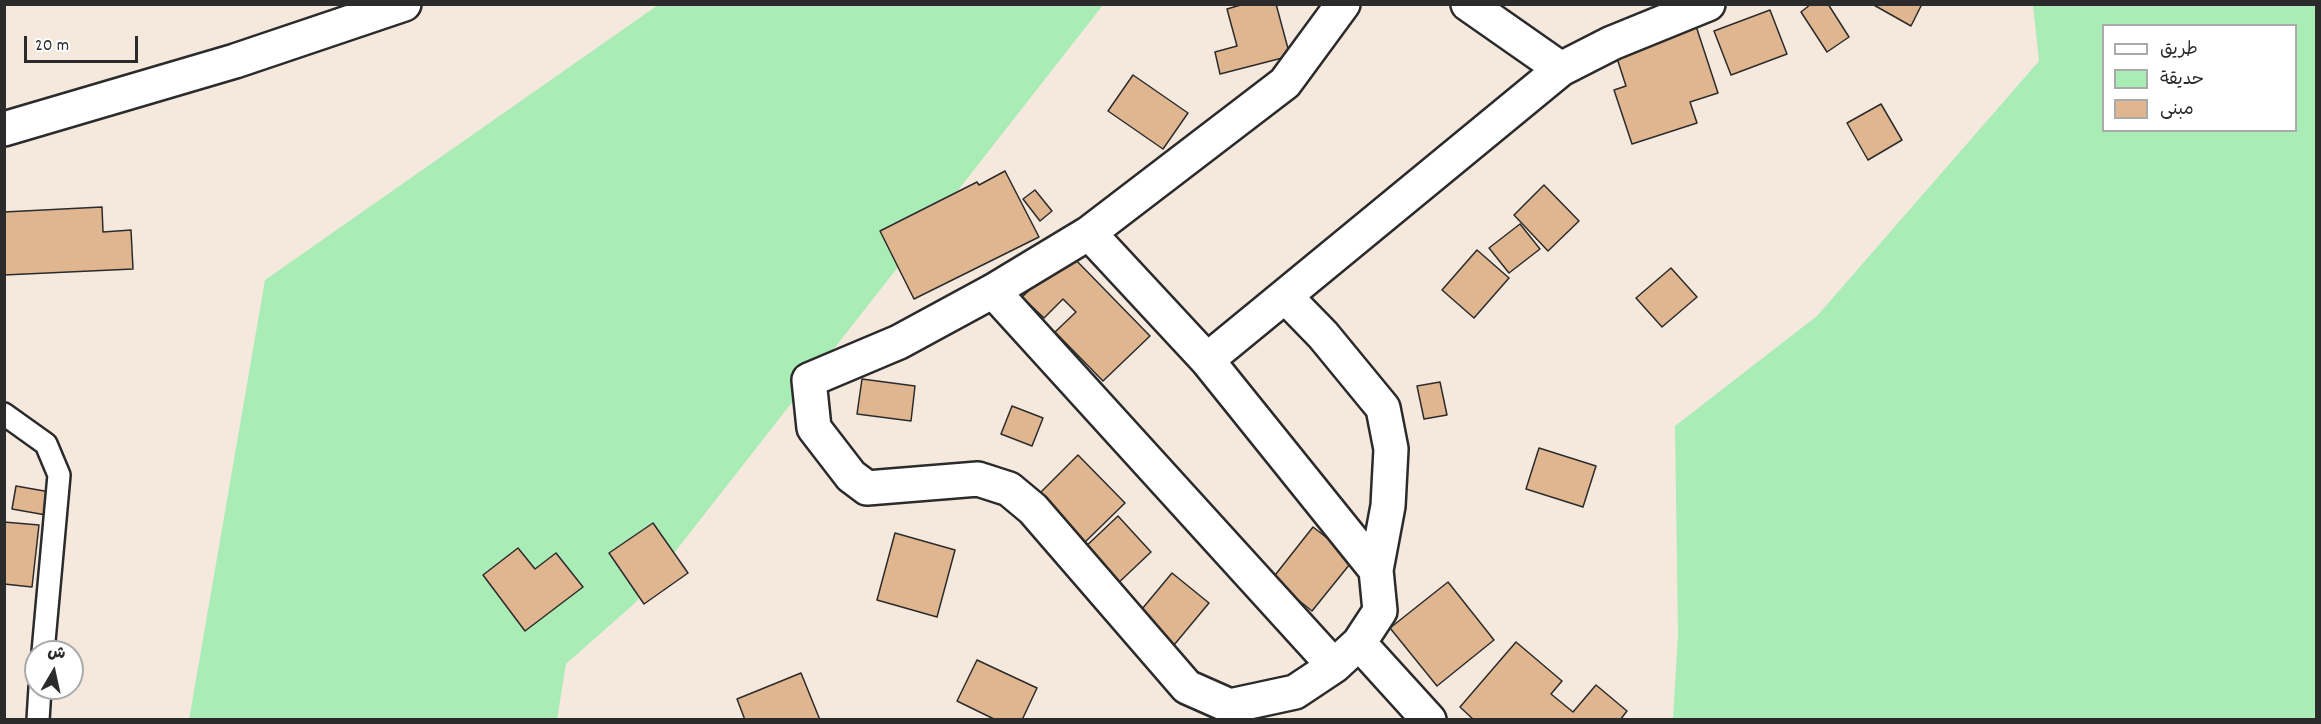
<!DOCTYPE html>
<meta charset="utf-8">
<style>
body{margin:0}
#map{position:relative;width:2321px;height:724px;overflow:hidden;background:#f5e9de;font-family:Dekko,"Playpen Sans Arabic",sans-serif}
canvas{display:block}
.frame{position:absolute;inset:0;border:6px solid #2b2b2b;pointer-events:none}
.legend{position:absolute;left:2102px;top:24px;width:195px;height:108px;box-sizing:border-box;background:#fff;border:2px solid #aaa;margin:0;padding:8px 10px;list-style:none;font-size:18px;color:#2b2b2b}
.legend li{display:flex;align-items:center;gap:12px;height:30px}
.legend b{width:30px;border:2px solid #aaa}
.north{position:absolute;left:24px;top:640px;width:60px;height:60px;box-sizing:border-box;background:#fff;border:2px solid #aaa;border-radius:50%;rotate:9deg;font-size:16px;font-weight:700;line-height:24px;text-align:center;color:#2b2b2b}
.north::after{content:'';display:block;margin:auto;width:21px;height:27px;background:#2b2b2b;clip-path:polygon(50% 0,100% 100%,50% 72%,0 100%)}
.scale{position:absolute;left:24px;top:36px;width:114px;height:27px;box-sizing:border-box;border:3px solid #2b2b2b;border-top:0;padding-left:8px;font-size:18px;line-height:21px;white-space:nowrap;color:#2b2b2b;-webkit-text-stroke:4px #fff;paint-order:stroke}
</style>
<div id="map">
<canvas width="2321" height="724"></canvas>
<div class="frame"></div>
<ul class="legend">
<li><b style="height:8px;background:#fff"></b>طريق</li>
<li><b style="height:16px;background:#aaecb5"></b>حديقة</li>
<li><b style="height:16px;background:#dfb690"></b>مبنى</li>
</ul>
<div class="north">ش</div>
<div class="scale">20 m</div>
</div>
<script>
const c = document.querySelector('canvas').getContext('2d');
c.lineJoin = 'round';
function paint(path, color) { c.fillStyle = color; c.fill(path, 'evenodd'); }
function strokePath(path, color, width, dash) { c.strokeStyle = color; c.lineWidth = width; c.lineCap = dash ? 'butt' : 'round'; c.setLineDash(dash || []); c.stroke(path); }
paint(new Path2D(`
 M658,5H1103L635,603L566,664L557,719L189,720L265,280Z
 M2033,5H2316V719H1673L1678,635L1675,426L1817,316L2039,61ZM2104,26H2296V130H2104Z`), '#aaecb5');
const building = new Path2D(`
 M1244,4H1276L1290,56L1220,74L1215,52L1237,46L1227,9Z
 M1811,4H1828L1849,37L1827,52L1801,12Z
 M1872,4H1922L1911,26Z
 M1770,10L1787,54L1731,75L1714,31Z
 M1696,26L1718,93L1690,102L1697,123L1632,144L1614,90L1626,86L1615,52Z
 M1133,75L1188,113L1163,149L1108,111Z
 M1881,104L1902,140L1868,160L1847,123Z
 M1005,171L1039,237L914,299L880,231L977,182L979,185Z
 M1544,185L1579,221L1548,251L1514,215Z
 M1035,190L1052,211L1040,221L1023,199Z
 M102,207L103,232L131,230L133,269L4,275V212Z
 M1520,224L1540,249L1509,273L1489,248Z
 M1477,250L1509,278L1474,318L1442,290Z
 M1069,253L1150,336L1103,381L1055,332L1076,312L1063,299L1044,318L1022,297Z
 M1671,268L1697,297L1662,327L1636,298Z
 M862,379L915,386L911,421L857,414Z
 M1440,382L1447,415L1424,419L1417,386Z
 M1012,406L1043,418L1032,446L1001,434Z
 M1539,448L1596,466L1583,507L1526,489Z
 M1078,455L1125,503L1083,544L1036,497Z
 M16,486L50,492L46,515L12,509Z
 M1118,516L1151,552L1114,587L1081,551Z
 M4,522L39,525L32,587L4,584Z
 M653,523L688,573L644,604L609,553Z
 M1313,527L1354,559L1312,611L1272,579Z
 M895,533L955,550L937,617L877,600Z
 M518,548L535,569L556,553L583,587L525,631L483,575Z
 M1172,573L1209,603L1174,645L1137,615Z
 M1448,582L1494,640L1437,686L1390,628Z
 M1516,642L1562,681L1551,694L1573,712L1596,685L1627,711L1620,720H1474L1460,707Z
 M977,660L1037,688L1022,720H996L957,701Z
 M801,673L820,720H745L737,699Z`);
paint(building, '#dfb690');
strokePath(building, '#2b2b2b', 1.5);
const service = new Path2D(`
 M4,414L46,444L59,475L43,652
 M38,720L40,688`);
const minor = new Path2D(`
 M1343,4L1285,83L1089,233L993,291L899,342L809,380L814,428L851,476L867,488L978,479L1009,489L1033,509L1187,687L1230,706L1295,692L1334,666L1359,643L1380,611L1376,570L1388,506L1391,449L1383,408L1323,335L1285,296L1561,69L1612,43L1708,4
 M1468,4L1561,69
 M1089,233L1207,360L1376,570
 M993,291L1334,666
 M1207,360L1285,296
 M1359,643L1429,720`);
const primary = new Path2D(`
 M4,129L235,61L404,4`);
strokePath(service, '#2b2b2b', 26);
strokePath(minor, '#2b2b2b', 38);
strokePath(primary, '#2b2b2b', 38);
strokePath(service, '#fff', 21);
strokePath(minor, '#fff', 33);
strokePath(primary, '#fff', 33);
</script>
